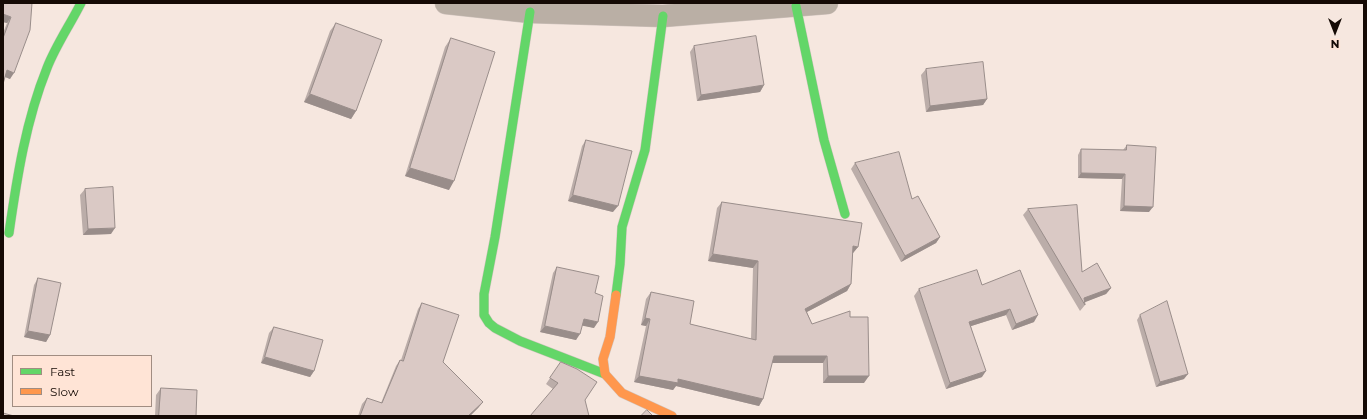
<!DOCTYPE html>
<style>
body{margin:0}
#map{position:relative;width:1367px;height:419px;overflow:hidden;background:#f6e7df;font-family:Montserrat,sans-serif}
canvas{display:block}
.frame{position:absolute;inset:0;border:4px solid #150a05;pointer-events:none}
.legend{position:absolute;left:12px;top:355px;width:140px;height:52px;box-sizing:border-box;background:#ffe4d6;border:1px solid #a18d82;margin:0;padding:5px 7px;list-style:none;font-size:12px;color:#150a05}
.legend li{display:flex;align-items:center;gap:8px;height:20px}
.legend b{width:20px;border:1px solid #a18d82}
.north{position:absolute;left:1315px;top:12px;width:40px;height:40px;-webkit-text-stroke:3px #ffe4d6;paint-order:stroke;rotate:180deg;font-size:11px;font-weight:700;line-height:16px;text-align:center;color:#150a05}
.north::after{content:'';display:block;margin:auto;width:14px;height:18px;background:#150a05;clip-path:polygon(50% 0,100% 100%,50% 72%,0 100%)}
</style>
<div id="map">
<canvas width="1367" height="419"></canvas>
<div class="frame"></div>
<ul class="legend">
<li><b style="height:5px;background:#63d668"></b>Fast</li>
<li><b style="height:5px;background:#ff974d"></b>Slow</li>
</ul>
<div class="north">N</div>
</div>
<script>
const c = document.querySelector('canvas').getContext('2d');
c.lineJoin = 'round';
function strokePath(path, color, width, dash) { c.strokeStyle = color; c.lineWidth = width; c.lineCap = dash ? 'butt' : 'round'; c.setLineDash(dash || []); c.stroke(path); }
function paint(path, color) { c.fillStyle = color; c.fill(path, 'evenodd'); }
const street = new Path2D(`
 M446,3L530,12L663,16L827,3`);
const fast = new Path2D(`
 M796,6L824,140L845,214
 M530,12L495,237L484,294V315L489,323L495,328L520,341L605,374
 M9,233C17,177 26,120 47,68C56,45 70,25 81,3
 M616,295L620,264L622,227L645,150L663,16`);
const slow = new Path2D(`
 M616,295L610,337L603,359L605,374L622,393L672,416`);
strokePath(street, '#d0c4be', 23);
strokePath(fast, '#d0c4be', 10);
strokePath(slow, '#d0c4be', 10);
strokePath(street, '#baafa5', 22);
strokePath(fast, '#63d668', 9);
strokePath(slow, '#ff974d', 9);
paint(new Path2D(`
 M32,3L10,79L5,77L3,84V33L7,23L3,22Z
 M336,23L356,111L351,119L304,102L330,31Z
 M451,38L449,190L405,176L445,47Z
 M694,46L764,85L760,92L697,101L690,52Z
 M926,69L987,99L983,105L926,112L921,75Z
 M586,140L613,212L568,201L582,146Z
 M1127,145L1149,212L1120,211L1122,179L1078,178V155L1081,149L1123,150Z
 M855,163L912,199L940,237L936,243L901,262L851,169Z
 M85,189L111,234L83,235L80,195Z
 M722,202L858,247L853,253L851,284L847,291L807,312L812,324L850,317L864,383H823V363H772L763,399L759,406L676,386L673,390L634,382L646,326L641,325L646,299L651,292L690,324L751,339L753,268L708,261L717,208Z
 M1028,209L1082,272L1111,288L1106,294L1084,302L1085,305L1080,311L1023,215Z
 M557,267L595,293L594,328L582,325L576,340L540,332L553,273Z
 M38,278L50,335L46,342L24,337L34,285Z
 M982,285L1034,322L1012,330L1006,315L971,326L982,377L946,389L914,296L919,289Z
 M422,303L443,362L483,402L478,408L470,416H358L362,404L367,398L381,403L396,366L400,360H401L418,309Z
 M1140,315L1184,379L1156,387L1137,320Z
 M274,327L314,371L310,377L261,363L269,333Z
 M561,362L585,400L553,389L546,384Z
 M161,388L196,416H155L156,395Z`), '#bbada9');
paint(new Path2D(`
 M3,14L11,17L7,23L3,22Z
 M7,70L14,73L10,79L3,76Z
 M764,85L760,92L697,101L701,95Z
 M310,94L356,111L351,119L304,102Z
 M987,99L983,105L926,112L930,106Z
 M410,168L454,181L449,190L405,176Z
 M1081,173L1125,174L1122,179L1078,178Z
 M573,195L618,206L613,212L568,201Z
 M1124,206L1153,207L1149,212L1120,211Z
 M115,228L111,234L83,235L88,229Z
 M940,237L936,243L901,262L905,256Z
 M853,246L858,247L853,253H849Z
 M713,254L758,261L753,268L708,261Z
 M851,284L847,291L801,315L805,309Z
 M1111,288L1106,294L1083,303L1084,298Z
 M1010,309L1006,315L965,328L969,322Z
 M1038,315L1034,322L1012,330L1016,324Z
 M645,318L650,319L646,326L641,325Z
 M584,319L598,322L594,328L579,325Z
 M545,326L580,334L576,340L540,332Z
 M28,331L50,335L46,342L24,337Z
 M774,356H827L823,363H769Z
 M265,357L314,371L310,377L261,363Z
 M986,371L982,377L946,389L950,383Z
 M1188,374L1184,379L1156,387L1160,382Z
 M639,376L678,379L763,399L759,406L676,386L673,390L634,382Z
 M828,376H869L864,383H823Z
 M483,402L478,408L470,416H468Z`), '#998d8a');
const building = new Path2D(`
 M3,3H32L30,30L14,73L7,70L3,84V38L11,17L3,14Z
 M336,23L382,40L356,111L310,94Z
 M756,36L764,85L701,95L694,46Z
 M451,38L495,52L454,181L410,168Z
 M983,62L987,99L930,106L926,69Z
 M586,140L632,151L618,206L573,195Z
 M1127,145L1156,147L1153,207L1124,206L1125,174L1081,173V149L1126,150Z
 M899,152L912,199L918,196L940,237L905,256L855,163Z
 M113,187L115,228L88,229L85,189Z
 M722,202L862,223L858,247L853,246L851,284L805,309L812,324L850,311V317H868L869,376H828L827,356H774L763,399L678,379V383L639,376L650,319L645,318L651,292L694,301L690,324L756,340L758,261L713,254Z
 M1077,205L1082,272L1097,263L1111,288L1084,298L1085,305L1028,209Z
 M557,267L599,276L595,293L603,296L598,322L584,319L580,334L545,326Z
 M977,270L982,285L1020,270L1038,315L1016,324L1010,309L969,322L986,371L950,383L919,289Z
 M38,278L61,283L50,335L28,331Z
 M1167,301L1188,374L1160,382L1140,315Z
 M422,303L459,315L443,362L483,402L468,416H360L367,398L382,403L400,360L403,361Z
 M274,327L323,340L314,371L265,357Z
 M561,362L577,369L597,382L585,400L589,416H530L558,383L550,378Z
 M161,388L197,390L196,416H159Z
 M647,410L653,416H641Z
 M3,413L14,416H3Z`);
paint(building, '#dac9c5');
strokePath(building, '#998d8a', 1);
</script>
